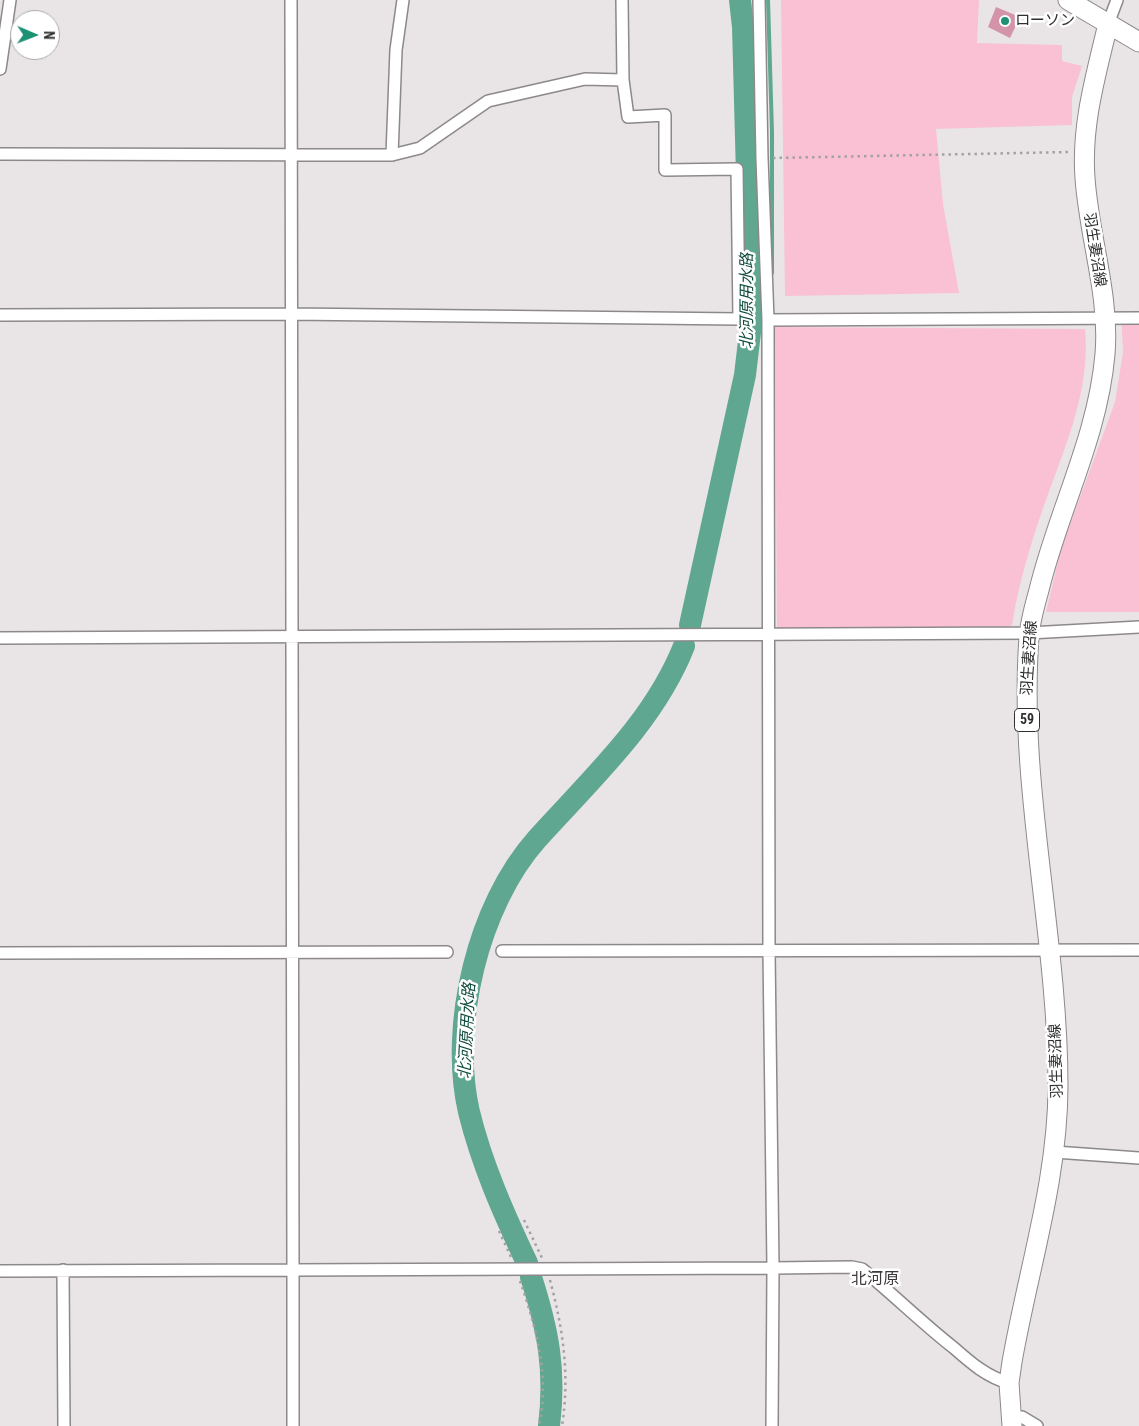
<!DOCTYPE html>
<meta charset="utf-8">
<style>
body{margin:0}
#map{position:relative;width:1139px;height:1426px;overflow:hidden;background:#e9e5e6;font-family:"Roboto Condensed",sans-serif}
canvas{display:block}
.north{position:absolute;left:10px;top:10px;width:50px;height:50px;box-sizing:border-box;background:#fff;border:1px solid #acacac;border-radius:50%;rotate:91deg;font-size:14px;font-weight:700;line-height:20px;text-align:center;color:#302f2f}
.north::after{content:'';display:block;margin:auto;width:18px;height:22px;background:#1c9174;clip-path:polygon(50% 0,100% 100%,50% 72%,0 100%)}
</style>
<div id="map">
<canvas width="1139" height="1426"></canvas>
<div class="north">N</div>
</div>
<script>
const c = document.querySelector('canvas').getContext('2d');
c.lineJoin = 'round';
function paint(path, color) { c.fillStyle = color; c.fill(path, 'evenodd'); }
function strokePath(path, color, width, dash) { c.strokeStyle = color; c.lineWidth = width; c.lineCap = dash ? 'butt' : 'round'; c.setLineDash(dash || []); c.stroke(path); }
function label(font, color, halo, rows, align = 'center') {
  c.font = font + ' "Roboto Condensed","Noto Sans JP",sans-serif'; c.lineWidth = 5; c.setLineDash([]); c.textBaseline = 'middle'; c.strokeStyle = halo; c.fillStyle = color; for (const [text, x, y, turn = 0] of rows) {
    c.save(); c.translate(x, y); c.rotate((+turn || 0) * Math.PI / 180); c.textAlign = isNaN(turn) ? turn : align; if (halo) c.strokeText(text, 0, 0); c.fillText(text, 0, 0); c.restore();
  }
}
paint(new Path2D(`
 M781,0H979L977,43L1062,45V61L1082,66L1072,97V125L936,129L943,204L959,293L785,296Z
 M1139,313V612H1046L1061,549L1115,402L1123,352L1121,314Z
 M775,327L1085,329C1090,381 1072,430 1054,478C1036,526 1020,575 1012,625L1004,629L777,630Z`), '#fac1d5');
strokePath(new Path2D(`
 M768,0L772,132V273`), '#5fa790', 4);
strokePath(new Path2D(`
 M690,625L745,375L751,324L743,27L740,0
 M527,1263C504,1214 482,1165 469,1112C449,1026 478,905 537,839C591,779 654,722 684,646
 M531,1277C548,1330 556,1370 549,1426`), '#5fa790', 22);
paint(new Path2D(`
 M996,7L1020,17L1010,38L988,27Z`), '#d394aa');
const minor = new Path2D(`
 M291,0L293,1270L773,1268L769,951L768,320L762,158L759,0
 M1108,24L1117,0
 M0,69L10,0
 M0,154L392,155L420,148L488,101L585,79L623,80L622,0
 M392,155L396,50L403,0
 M0,315L291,314L739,319L737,169L665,170V115L628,117L623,80
 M768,320L1139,318
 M0,638L1029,633L1139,627
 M502,951L1139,950
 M0,953L447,952
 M1055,1152L1139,1158
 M63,1270L64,1426
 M0,1271L293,1270V1426
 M1011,1418L1022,1417L1037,1426
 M772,1426L773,1268L852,1267L862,1269C894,1295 922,1323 954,1348C971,1363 987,1377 1009,1383`);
const primary = new Path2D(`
 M1068,0L1139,42
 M1012,1426L1009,1383L1012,1362C1028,1270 1058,1180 1058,1086C1058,936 1018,787 1029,637C1030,621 1035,605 1039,590C1058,511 1098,437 1105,354C1110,296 1089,237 1085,178C1081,125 1096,75 1108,24`);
strokePath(minor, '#8d898a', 14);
strokePath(primary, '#8d898a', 21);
strokePath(new Path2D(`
 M773,158L1070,152
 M524,1220L542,1258
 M499,1231L512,1259
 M550,1280C563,1329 570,1375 562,1426
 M520,1281C536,1327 550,1377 539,1426`), '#a4a1a2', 2.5, [2.5, 4]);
strokePath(minor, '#fff', 11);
strokePath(primary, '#fff', 19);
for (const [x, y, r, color] of [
 [1005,21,5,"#1c9174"]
]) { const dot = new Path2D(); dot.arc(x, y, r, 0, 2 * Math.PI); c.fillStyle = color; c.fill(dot); strokePath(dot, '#fff', 2); }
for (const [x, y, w] of [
 [1027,720,25]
]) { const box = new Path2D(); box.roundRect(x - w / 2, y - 11.5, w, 23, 4); c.fillStyle = '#fff'; c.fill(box); strokePath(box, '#302f2f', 1); }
label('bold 14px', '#302f2f', null, [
 ["59",1027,720]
]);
label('15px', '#302f2f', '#fff', [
 ["ローソン",1015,21]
], 'left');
label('15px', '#302f2f', '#fff', [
 ["羽生妻沼線",1094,250,81],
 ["羽生妻沼線",1030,658,-86],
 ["羽生妻沼線",1057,1061,-92]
]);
label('italic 16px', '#124e3e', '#fff', [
 ["北河原用水路",748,301,-90],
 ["北河原用水路",468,1031,-87]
]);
label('16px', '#3e3a3b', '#fff', [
 ["北河原",875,1280]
]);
</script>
